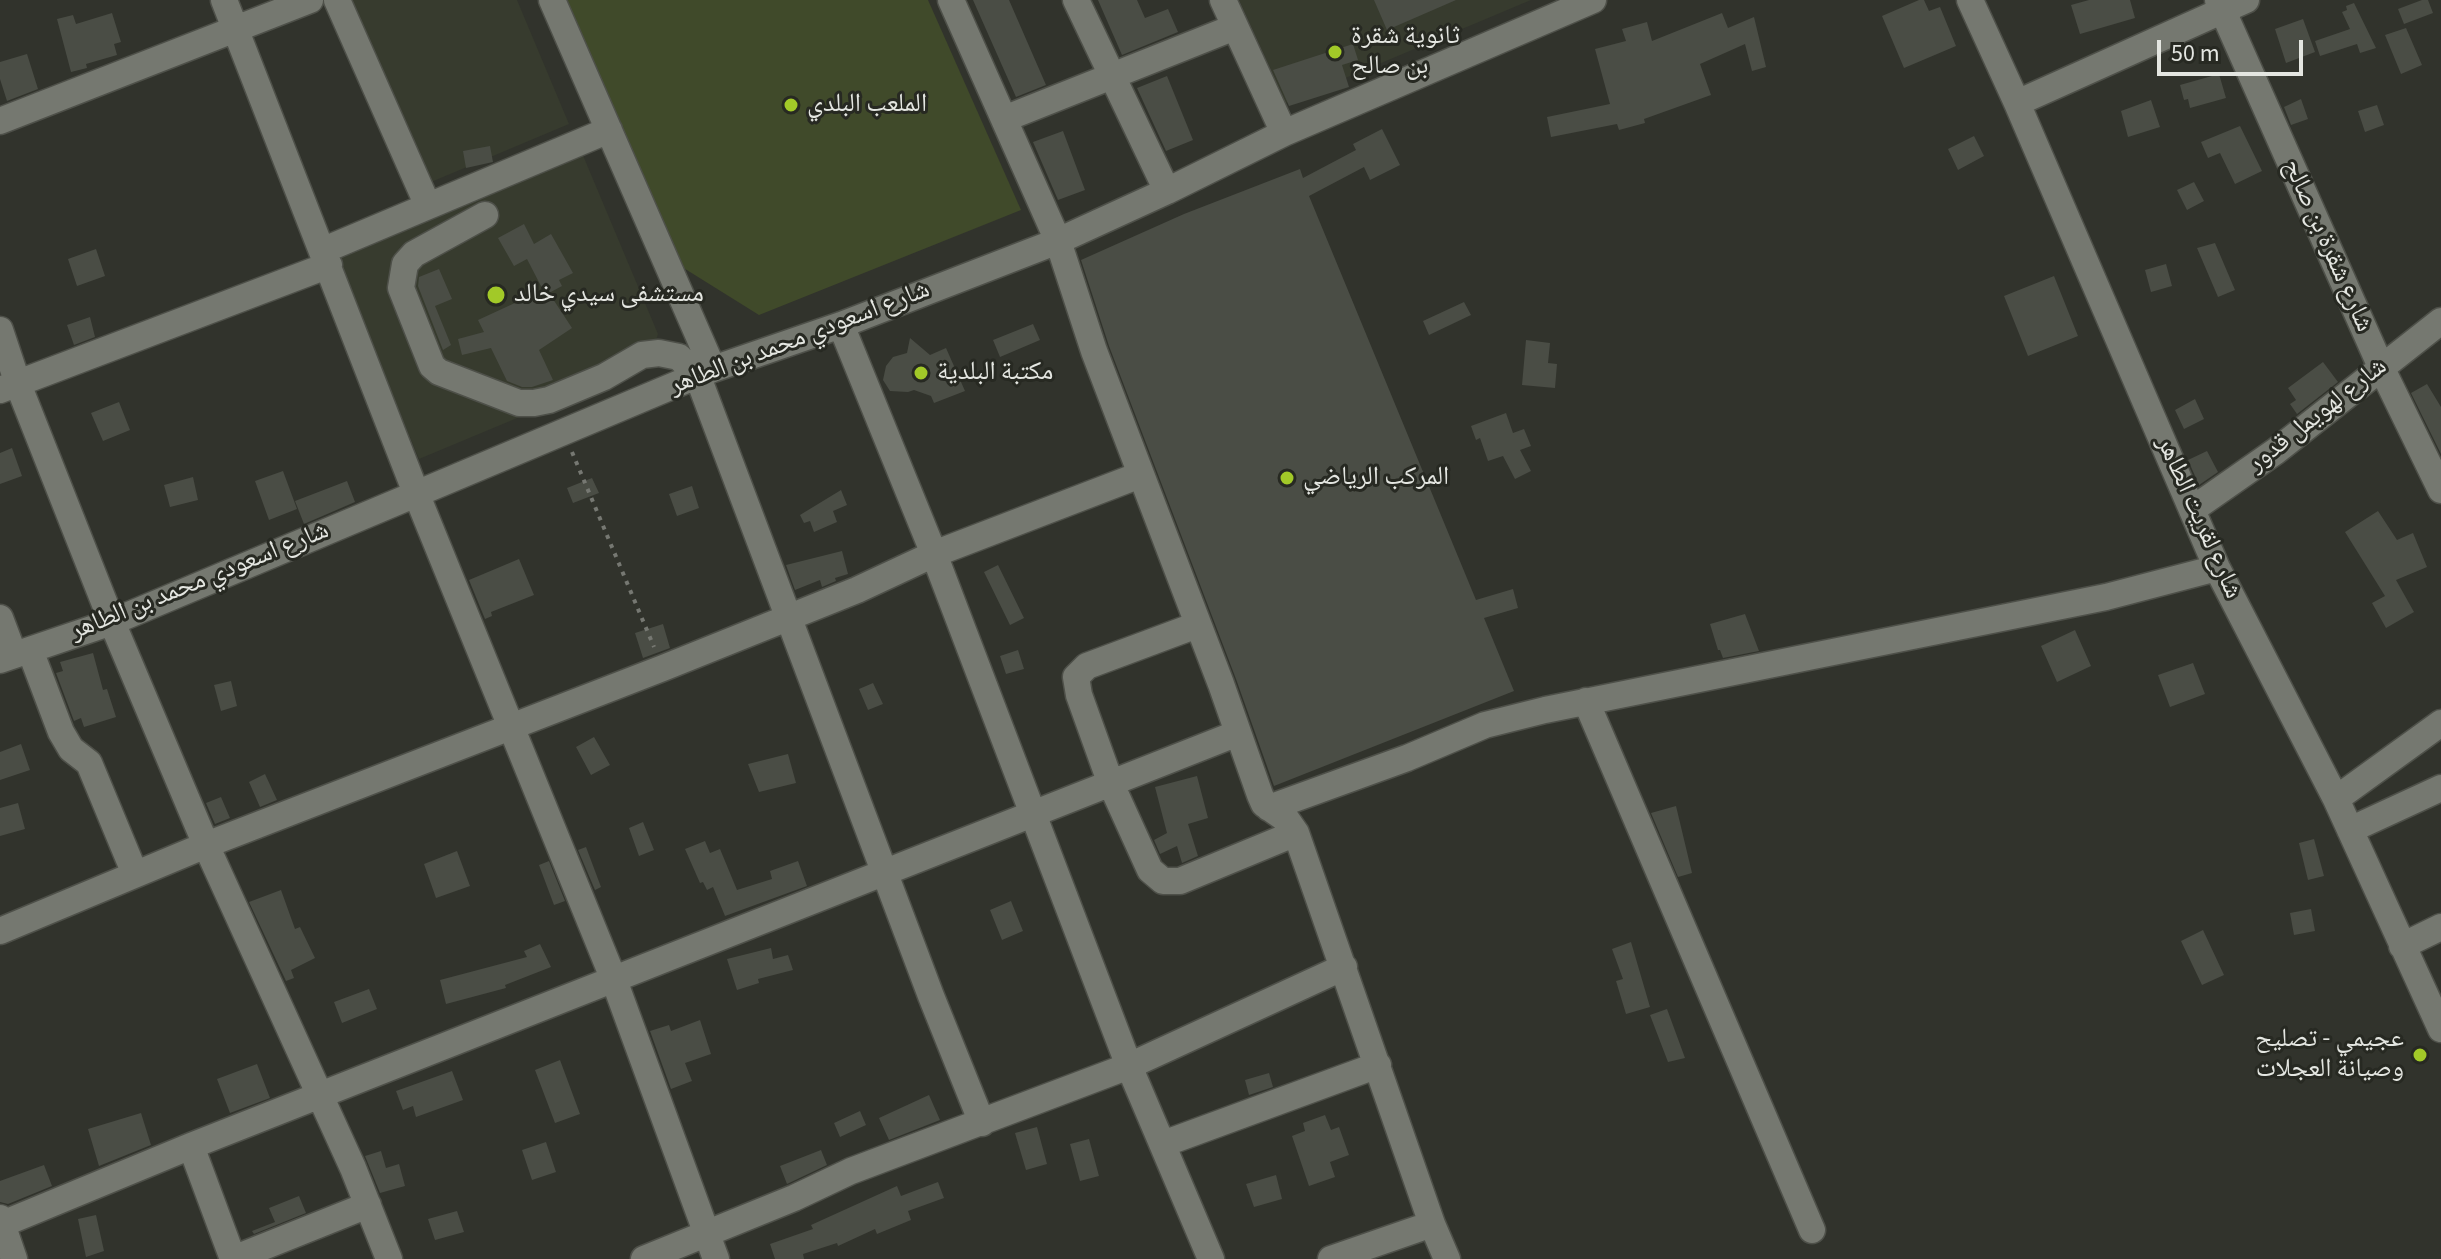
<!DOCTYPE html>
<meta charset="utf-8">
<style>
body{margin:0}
#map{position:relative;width:2441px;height:1259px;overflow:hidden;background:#31332c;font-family:"Source Sans 3",sans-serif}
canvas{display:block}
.scale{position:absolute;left:2157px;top:40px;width:146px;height:36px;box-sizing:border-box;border:4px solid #e4e6e1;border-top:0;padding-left:10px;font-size:24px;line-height:28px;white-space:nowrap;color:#e4e6e1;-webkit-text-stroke:6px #272922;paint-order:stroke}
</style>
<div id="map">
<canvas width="2441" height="1259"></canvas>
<div class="scale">50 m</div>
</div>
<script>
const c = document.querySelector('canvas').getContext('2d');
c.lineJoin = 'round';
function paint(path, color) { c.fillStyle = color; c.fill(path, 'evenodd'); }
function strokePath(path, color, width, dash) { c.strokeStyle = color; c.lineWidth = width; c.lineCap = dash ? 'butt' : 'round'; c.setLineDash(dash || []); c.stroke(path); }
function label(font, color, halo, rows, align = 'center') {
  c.font = font + ' "Source Sans 3","Noto Naskh Arabic",sans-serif'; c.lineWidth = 6; c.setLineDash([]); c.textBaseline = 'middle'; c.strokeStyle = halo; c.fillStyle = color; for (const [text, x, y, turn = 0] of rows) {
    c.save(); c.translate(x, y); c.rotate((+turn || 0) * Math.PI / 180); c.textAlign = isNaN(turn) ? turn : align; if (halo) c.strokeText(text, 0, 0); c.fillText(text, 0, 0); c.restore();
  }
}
paint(new Path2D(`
 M347,0H517L569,124L424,185Z
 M1239,0H1531L1286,103Z
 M582,153L658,334L649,363L419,459L334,257Z`), '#373b2e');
paint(new Path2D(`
 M559,0H928L1021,210L759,315L682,267Z`), '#404a2a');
paint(new Path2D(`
 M973,0H1009L1046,85L1016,97Z
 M1098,0H1137L1145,18L1168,9L1178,32L1122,55Z
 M1374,0H1456L1387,30Z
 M1919,0H1924L1929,11L1940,7L1956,46L1904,68L1882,16Z
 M2089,0H2130L2135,18L2080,34L2071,5Z
 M2422,0H2428L2433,13L2404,24L2398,9Z
 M2354,3L2376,48L2360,53L2357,44L2320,56L2315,41L2350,29L2342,12L2347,10L2346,6Z
 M112,13L121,42L114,44L117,55L86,64L87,68L71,72L57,19L73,15L76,24Z
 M1722,13L1728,28L1754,17L1766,67L1752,71L1745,44L1700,64L1711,95L1644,119L1645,123L1619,130L1617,124L1551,137L1547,117L1610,104L1595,49L1626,41L1622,29L1647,22L1652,41Z
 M2303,19L2315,52L2286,63L2275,29Z
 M2406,28L2422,65L2401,74L2385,35Z
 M1353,44L1358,60L1342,65L1349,87L1289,106L1273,70Z
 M27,54L38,89L7,101L0,79V62Z
 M2219,74L2226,98L2190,108L2188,99L2184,100L2180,85Z
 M1167,76L1193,140L1166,151L1137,88Z
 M2301,99L2308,119L2291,125L2284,107Z
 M2151,100L2160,127L2128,137L2121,111Z
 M2377,105L2384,125L2365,132L2358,111Z
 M2240,126L2262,171L2235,184L2220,153L2208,158L2201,142Z
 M1382,129L1400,165L1370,180L1364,167L1309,196L1476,600L1513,589L1518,608L1484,618L1514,691L1274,786L1236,679L1109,346L1081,260L1184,214L1300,169L1303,178L1356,150L1353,144Z
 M1063,131L1085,190L1058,200L1033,142Z
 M1974,136L1984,156L1958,170L1948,149Z
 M490,146L493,162L466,168L463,151Z
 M2194,182L2204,201L2187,210L2177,190Z
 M524,224L534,244L551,234L573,273L559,280L562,286L549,293L572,328L539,350L553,380L532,387H522L507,381L491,348L462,355L458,339L484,332L478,320L543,290L527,259L514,266L498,238Z
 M2215,243L2235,290L2218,297L2197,248Z
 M96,249L105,276L77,286L68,259Z
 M2166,264L2172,286L2151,292L2145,270Z
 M439,269L452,299L435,306L451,345L443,350L418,286L419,277Z
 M2054,276L2078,336L2028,356L2004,296Z
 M1464,302L1471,315L1429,335L1423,321Z
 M90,317L95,337L74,345L67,325Z
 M1033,324L1040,340L1000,357L993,340Z
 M910,338L930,355L946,348L965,391L934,403L931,396L914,390L908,392L890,391L883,380L886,366L893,357L907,353Z
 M1526,340L1550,343L1548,363L1557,364L1555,388L1522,385Z
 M2323,362L2338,382L2297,414L2290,404L2296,400L2288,388Z
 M2427,384L2441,407V454L2411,393Z
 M2195,399L2204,419L2184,429L2175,410Z
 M119,402L130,430L103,441L91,413Z
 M1506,413L1513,433L1524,429L1531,446L1520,450L1531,471L1515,479L1503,456L1488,461L1480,438L1476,440L1471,426Z
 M12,448L22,476L0,484V453Z
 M2207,451L2218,472L2199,485L2188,460Z
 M283,471L297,509L269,520L255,481Z
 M193,477L198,500L170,507L164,485Z
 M592,478L599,493L573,503L567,488Z
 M347,481L355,502L304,524L295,501Z
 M692,486L699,508L677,516L669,494Z
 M841,490L847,505L833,511L837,522L814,532L810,521L804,523L800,515Z
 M2378,511L2397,540L2413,533L2427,567L2396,580L2414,612L2386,628L2372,603L2385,596L2345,532Z
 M842,551L848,574L835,578L836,581L822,587L820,580L795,590L786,565Z
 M519,559L534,595L491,612L492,616L485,619L469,580Z
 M998,565L1024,618L1010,625L984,572Z
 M1745,614L1759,651L1723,658L1720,650H1718L1710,624Z
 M663,624L670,648L643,658L635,633Z
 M2075,630L2091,666L2057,682L2041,646Z
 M1018,650L1024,669L1006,674L1000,656Z
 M93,653L103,690L107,689L116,717L84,727L81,718L74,721L56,673L63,671L60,662Z
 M2193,663L2205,694L2170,707L2158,675Z
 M231,681L237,706L221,711L214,685Z
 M873,683L883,704L868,710L859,689Z
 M594,737L610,765L591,775L576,747Z
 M21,744L30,770L0,780V752Z
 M788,754L796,783L759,792L748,764Z
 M265,774L277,800L260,807L249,782Z
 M1197,776L1208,818L1188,824L1198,856L1182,863L1177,846L1160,854L1154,840L1167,833L1155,787Z
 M221,797L230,818L215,824L206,803Z
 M18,803L25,829L0,836V808Z
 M1676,806L1692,873L1678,877L1651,813Z
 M643,822L654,850L639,856L629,828Z
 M2314,839L2324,876L2308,880L2299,843Z
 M705,841L710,853L720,849L737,890L772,879L770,871L798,861L807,886L725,916L713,887L707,890L703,882L700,883L685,849Z
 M586,847L601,887L595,890L578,850Z
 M457,851L470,886L436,898L424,864Z
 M549,861L565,901L554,905L539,865Z
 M281,890L295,929L300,927L315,958L291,970L294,978L286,981L249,902Z
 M1011,901L1023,931L1002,940L990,910Z
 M2311,909L2315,931L2294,935L2290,913Z
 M2203,930L2224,975L2202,985L2181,941Z
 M1631,942L1650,1007L1626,1014L1616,981L1623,979L1612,949Z
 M540,944L551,967L505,985L506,988L446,1004L440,980L527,957L524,951Z
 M771,948L773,959L788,955L793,970L758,979L759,983L737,990L727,959Z
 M369,989L377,1009L342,1023L334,1002Z
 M1667,1009L1685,1058L1668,1062L1650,1015Z
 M700,1020L711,1054L685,1063L692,1081L671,1089L650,1031L669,1025L671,1031Z
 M560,1060L580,1114L555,1123L535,1070Z
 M257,1064L270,1098L230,1113L217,1079Z
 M452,1071L463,1100L416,1117L413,1106L403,1110L396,1091Z
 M1269,1073L1273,1087L1249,1095L1245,1080Z
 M929,1095L940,1120L889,1140L879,1118Z
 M860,1111L866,1125L840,1137L834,1123Z
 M141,1113L151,1145L99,1166L88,1129Z
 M1325,1115L1331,1130L1339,1127L1349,1155L1330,1162L1335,1177L1309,1186L1292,1136L1305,1131L1303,1123Z
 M1037,1127L1047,1164L1026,1170L1015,1133Z
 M1089,1139L1099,1176L1080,1181L1070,1144Z
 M546,1142L556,1172L532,1180L522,1150Z
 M821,1150L827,1165L787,1184L780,1166Z
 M381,1151L386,1168L399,1164L405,1186L380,1193L365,1156Z
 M44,1165L52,1186L8,1204L0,1202V1181Z
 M1276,1175L1282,1199L1254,1207L1246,1184Z
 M938,1182L944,1198L908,1211L911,1220L877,1234L875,1229L838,1246L837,1243L803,1254L804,1259H775L770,1244L813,1229L811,1225L897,1186L901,1196Z
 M299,1196L306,1213L254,1234L252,1231L275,1222L269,1208Z
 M457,1211L464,1232L435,1240L428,1219Z
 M96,1215L104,1251L86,1257L78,1219Z`), '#4a4d45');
const minor = new Path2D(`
 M224,0L416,493L614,980L716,1259
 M337,0L428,206
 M552,0L713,369
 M951,0L1058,241L1094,351L1221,684L1260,795L1264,804L1287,820L1296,833L1432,1224L1447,1259
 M1076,0L1167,191
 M1223,0L1284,133
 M1970,0L2017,103L2217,568L2336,799L2441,1029
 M2218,0L2381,367L2441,490
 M2017,103L2246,0
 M1004,119L1235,27
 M0,121L310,0
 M485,215L414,254L405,264L401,288L432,366L439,372L519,403H534L549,400L604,377L642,355L659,353L679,357L698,377L931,996L982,1123
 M324,250L609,130
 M841,325L934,554L1129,1066L1211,1259
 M0,330L18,384L112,622L206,845L353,1168L389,1259
 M0,390L329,265
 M2193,509L2276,451L2441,321
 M0,618L14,655
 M1197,625L1087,666L1076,677L1079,695L1111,784L1150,870L1163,881H1180L1296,833
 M30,650L61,732L71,749L89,763L135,874
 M0,660L112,622L713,369L841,325L1058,241L1167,191L1284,133L1593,0
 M1586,701L1812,1230
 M2336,799L2441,723
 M1269,808L1407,758L1485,725L1545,710L2106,597L2217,568
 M2350,830L2441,788
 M0,931L206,845L663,668L857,590L934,554L1140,475
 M2402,946L2441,927
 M1163,1144L1378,1065
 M191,1146L233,1259L368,1205
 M0,1218L14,1259
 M0,1225L191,1146L1238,733
 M644,1259L794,1198L851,1171L1129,1066L1344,967
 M1331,1259L1432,1224`);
strokePath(minor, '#4e5049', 29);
strokePath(new Path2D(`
 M572,452L654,647`), '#767872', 4, [4, 6]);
strokePath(minor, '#757870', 26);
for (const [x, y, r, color] of [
 [1335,52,8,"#a2c928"],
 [791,105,8,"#a2c928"],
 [496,295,10,"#a2c928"],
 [921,373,8,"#a2c928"],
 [1287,478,8,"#a2c928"],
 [2420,1055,8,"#a2c928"]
]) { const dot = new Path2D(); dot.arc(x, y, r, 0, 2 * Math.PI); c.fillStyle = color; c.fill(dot); strokePath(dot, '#272922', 3); }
label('26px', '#e4e6e1', '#272922', [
 ["ثانوية شقرة",1351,37],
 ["بن صالح",1351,67],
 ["الملعب البلدي",807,105],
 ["مستشفى سيدي خالد",514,295],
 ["مكتبة البلدية",937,373],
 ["المركب الرياضي",1303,478],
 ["عجيمي - تصليح",2404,1040,"right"],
 ["وصيانة العجلات",2404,1070,"right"]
], 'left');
label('26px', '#e4e6e1', '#272922', [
 ["شارع شقرة بن صالح",2327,246,66],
 ["شارع اسعودي محمد بن الطاهر",800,339,-21],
 ["شارع لهويمل قدور",2318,416,-38],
 ["شارع لقريت الطاهر",2198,518,66],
 ["شارع اسعودي محمد بن الطاهر",200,582,-22]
]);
</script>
